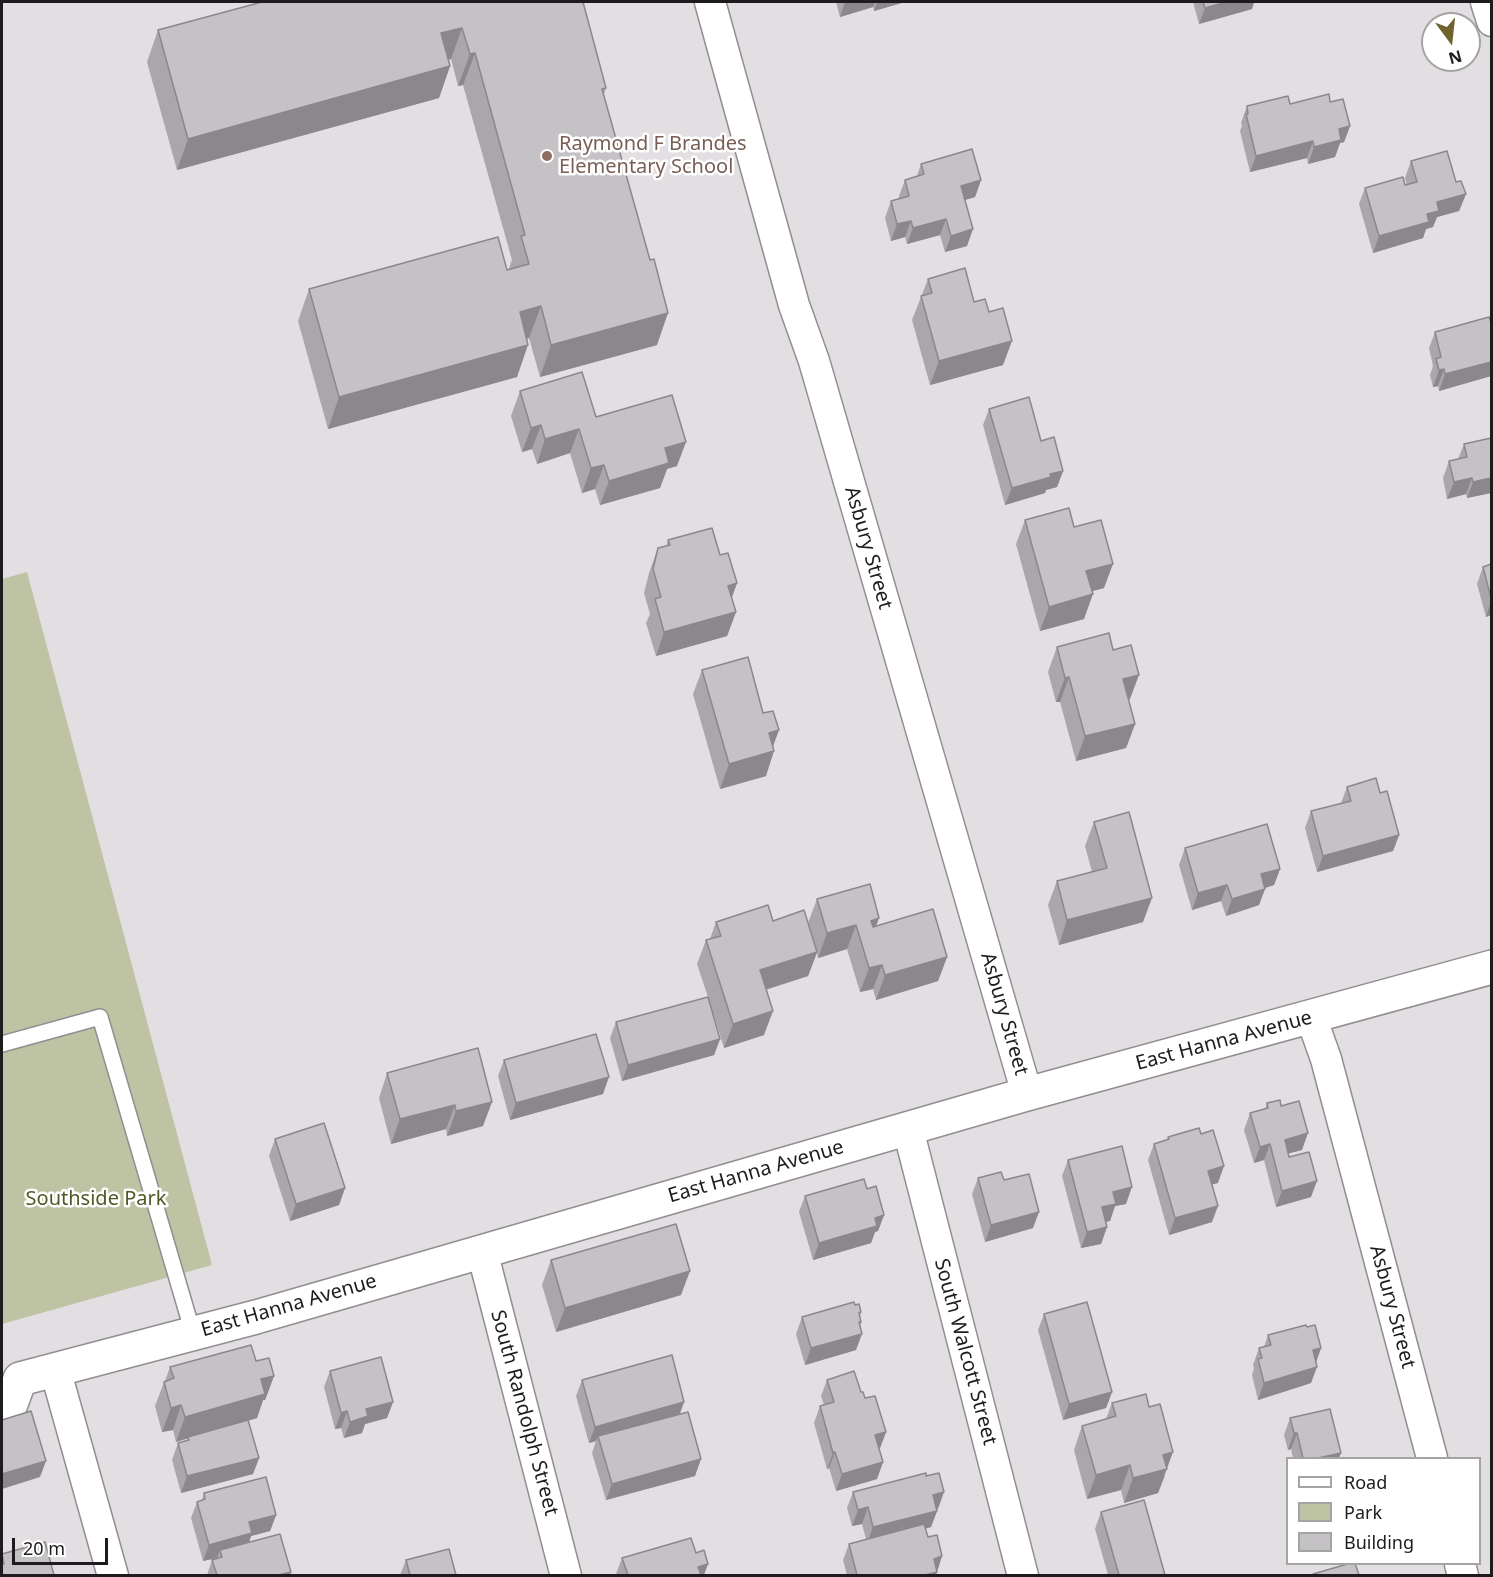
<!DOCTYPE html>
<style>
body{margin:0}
#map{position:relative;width:1493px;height:1577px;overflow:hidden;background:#e2dee2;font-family:"Noto Sans",sans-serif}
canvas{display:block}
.frame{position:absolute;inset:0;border:3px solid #1d1b1d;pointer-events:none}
.legend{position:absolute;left:1286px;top:1457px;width:195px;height:108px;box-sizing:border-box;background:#fff;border:2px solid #a5a4a5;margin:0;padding:8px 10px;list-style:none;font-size:18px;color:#1d1b1d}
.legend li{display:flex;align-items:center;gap:12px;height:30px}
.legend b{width:30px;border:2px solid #a5a4a5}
.north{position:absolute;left:1421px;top:12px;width:60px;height:60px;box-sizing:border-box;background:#fff;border:2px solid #a5a4a5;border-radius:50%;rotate:165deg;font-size:16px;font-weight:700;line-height:24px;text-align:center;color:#1d1b1d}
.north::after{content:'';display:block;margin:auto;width:21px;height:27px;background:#706330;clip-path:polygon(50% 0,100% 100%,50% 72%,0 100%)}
.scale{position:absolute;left:12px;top:1538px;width:96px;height:27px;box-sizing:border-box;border:3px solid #1d1b1d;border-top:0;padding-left:8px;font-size:18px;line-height:21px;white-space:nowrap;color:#1d1b1d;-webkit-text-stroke:4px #fff;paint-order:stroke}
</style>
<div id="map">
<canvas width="1493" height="1577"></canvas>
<div class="frame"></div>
<ul class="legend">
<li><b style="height:8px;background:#fff"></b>Road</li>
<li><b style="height:16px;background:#bec3a4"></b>Park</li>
<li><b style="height:16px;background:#c5c2c5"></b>Building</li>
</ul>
<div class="north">N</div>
<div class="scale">20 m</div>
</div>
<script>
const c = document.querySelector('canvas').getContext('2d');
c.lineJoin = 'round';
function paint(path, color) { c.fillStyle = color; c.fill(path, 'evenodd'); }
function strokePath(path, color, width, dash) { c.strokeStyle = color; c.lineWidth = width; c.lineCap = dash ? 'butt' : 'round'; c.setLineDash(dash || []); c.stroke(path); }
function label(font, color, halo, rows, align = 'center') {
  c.font = font + ' "Noto Sans",sans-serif'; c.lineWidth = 5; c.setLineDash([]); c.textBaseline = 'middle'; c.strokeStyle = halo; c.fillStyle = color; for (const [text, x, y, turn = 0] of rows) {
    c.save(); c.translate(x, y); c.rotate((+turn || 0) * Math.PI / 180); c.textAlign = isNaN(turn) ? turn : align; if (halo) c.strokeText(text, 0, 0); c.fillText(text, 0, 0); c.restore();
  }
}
paint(new Path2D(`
 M27,572L212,1265L2,1324V579Z`), '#bec3a4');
const service = new Path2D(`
 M2,1044L100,1017L193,1333`);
const minor = new Path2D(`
 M710,2L794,305L814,361L1027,1094
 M1486,2L1492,21
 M1311,1017L1326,1059L1432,1458
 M908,1129L1023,1576
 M482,1251L566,1576
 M55,1369L113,1576
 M1460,1564L1463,1576`);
const secondary = new Path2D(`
 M20,1379L256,1317L1027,1094L1492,967
 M2,1407L11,1404L20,1379`);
strokePath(service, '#918e91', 18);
strokePath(minor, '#918e91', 33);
strokePath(secondary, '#918e91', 36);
strokePath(service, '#fff', 15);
strokePath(minor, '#fff', 30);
strokePath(secondary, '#fff', 33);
paint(new Path2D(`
 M583,2L606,88L604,94L657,345L540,377L529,338L527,339L517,377L328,429L298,321L309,289L510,270L509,268L512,260L463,85L458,86L451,59L448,60L450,66L439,98L177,170L147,62L158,30Z
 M836,2H905L874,11L873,7L840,17Z
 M1193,2H1254L1252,9L1199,24Z
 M1330,102L1350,126L1344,142L1340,143L1335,157L1308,164L1307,158L1250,172L1240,131L1242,126L1241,123L1247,106Z
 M1411,161L1456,182L1466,194L1459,211L1437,217L1433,227L1426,229L1423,238L1373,253L1359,204L1365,188L1407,185L1405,178Z
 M921,164L981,180L975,197L964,200L967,246L945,252L940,235L907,244L905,237L891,241L885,218L891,201L899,199V196L905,180L917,176Z
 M928,279L974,302L1003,365L930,385L912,320Z
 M1491,320V376L1439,391L1438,386L1433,387L1430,375L1433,366L1429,348L1435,332Z
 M520,391L596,417L677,466L667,469L660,488L600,505L595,489L582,493L570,453L537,464L532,449L522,452L511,416Z
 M989,409L1041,441L1063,471L1057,487L1046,490L1045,493L1005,505L983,425Z
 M1491,438V493L1467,498L1466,494L1447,499L1443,478L1449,461L1458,459L1464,444Z
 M1025,520L1074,527L1104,588L1092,591L1084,619L1040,631L1016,544Z
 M668,540L720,555L737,583L732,597L736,612L727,636L656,656L646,623L650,614L644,593L649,573L658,548L666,546Z
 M1491,564V615L1486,617L1477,584L1483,567Z
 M1057,647L1113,650L1130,699L1128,700L1135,724L1126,748L1076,761L1060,702H1056L1048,672Z
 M702,670L766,776L720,789L693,694Z
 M1347,787L1380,793L1399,835L1393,851L1317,872L1305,828L1311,811L1341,803Z
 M1094,822L1143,922L1059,945L1048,905L1057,881L1092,872L1085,846Z
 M1185,848L1280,869L1274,885L1265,888L1259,905L1226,916L1221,901L1192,910L1179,865Z
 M817,899L879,918L876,926L947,957L938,981L876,1000L873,989L860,992L847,949L818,958L817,953L808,976L766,990L764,1035L724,1048L713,1012L720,1039L714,1055L622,1081L610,1038L616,1022L708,997L697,964L706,940L710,939L716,922L773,921L808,923Z
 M478,1048L483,1126L447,1136L446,1129L391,1144L379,1098L387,1073Z
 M504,1060L603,1094L510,1120L498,1076Z
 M1267,1103L1281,1106L1302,1150L1288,1153L1289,1157L1311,1197L1276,1207L1264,1160L1254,1163L1244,1130L1250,1113L1265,1109Z
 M1168,1137L1218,1183L1212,1184V1222L1169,1235L1148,1160L1154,1144L1167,1140Z
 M275,1139L345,1188L339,1205L290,1221L269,1156Z
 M1068,1160L1126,1204L1115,1206L1110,1221L1106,1222L1107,1227L1101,1244L1081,1248L1062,1176Z
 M978,1178L1004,1180L1033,1228L985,1242L972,1194Z
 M867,1189L884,1215L878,1231L875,1232L871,1243L813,1260L799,1212L805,1196Z
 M551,1260L681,1295L556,1332L542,1285Z
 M855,1305L861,1312L860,1316L861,1322L856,1350L805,1365L796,1334L802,1317Z
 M1044,1314L1112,1392L1106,1408L1063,1420L1038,1330Z
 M1307,1327L1321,1348L1316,1362L1311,1383L1258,1400L1252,1375L1254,1368L1253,1365L1259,1348L1264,1347L1268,1335Z
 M256,1361L274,1376L265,1400H263L257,1418L248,1421L259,1458L253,1474L181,1493L172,1460L178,1443L187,1440L188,1438L176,1442L173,1430L162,1432L155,1406L164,1382L165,1381L170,1367Z
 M330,1371L393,1402L387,1418L365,1424L362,1433L344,1438L341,1428L335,1429L324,1387Z
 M582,1380L684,1402L680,1414L695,1476L606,1500L592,1453L596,1441L589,1443L576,1396Z
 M827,1380L861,1392L886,1432L880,1448L879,1449L883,1462L877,1479L836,1491L829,1468L827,1469L814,1423L820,1406L824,1405L821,1396Z
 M1112,1403L1165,1476L1158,1493L1124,1503L1121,1490L1087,1499L1074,1450L1082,1426L1106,1419Z
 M1290,1418L1339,1458H1293L1291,1449L1288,1450L1284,1435Z
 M853,1492L938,1509H936L937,1511L931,1527L925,1529L928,1537L942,1556L936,1575H847L843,1560L849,1544L866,1539L862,1524L852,1526L847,1508Z
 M204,1493L276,1515L270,1531L251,1536L249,1543L291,1572L290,1575H207L212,1560L217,1558L203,1561L191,1518L197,1502L202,1500Z
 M1101,1512L1165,1575H1108L1095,1529Z
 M696,1553L704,1575H617L616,1574L622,1558Z
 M406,1560L456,1575H400Z`), '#a9a7a9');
paint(new Path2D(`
 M845,2H875L873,7L840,17Z
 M877,2H905L874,11Z
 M1226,2H1254L1252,9L1199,24L1205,8Z
 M462,28L451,59L430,65L441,33Z
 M475,53L463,85L458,86L470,54Z
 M450,66L439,98L177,170L188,139Z
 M1350,126L1344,142L1340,143L1335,157L1308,164L1314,147L1339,129Z
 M1313,141L1307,158L1250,172L1256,156Z
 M981,180L975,197L955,203L961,186Z
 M1466,194L1459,211L1437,217L1433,227L1426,229L1423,238L1373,253L1379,236L1427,214L1437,202Z
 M946,219L940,235L907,244L913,228Z
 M911,221L905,237L891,241L897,224Z
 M973,229L967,246L945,252L951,236Z
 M541,306L529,338L508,344L520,312Z
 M668,313L657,345L540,377L551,345Z
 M1012,341L1003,365L930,385L939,361Z
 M528,345L517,377L328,429L339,397Z
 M1491,362V376L1439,391L1445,374Z
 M1444,369L1438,386L1433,387L1439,370Z
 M541,425L532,449L522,452L531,428Z
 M579,429L570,453L537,464L545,439Z
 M686,442L677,466L667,469L660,488L600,505L609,481L665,448Z
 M604,465L595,489L582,493L591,468Z
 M1063,471L1057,487L1046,490L1045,493L1005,505L1012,488L1050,474Z
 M1472,478L1466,494L1447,499L1454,482Z
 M1491,478V493L1467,498L1473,482Z
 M1113,564L1104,588L1078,595L1086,571Z
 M737,583L728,608V586Z
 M1093,594L1084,619L1040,631L1049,607Z
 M1491,601V615L1486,617Z
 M736,612L727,636L656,656L664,632Z
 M1139,675L1130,699L1114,703L1123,679Z
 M1069,677L1060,702H1056L1065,678Z
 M1135,724L1126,748L1076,761L1085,736Z
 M779,730L771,752L774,751L766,776L720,789L729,764L769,733Z
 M1399,835L1393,851L1317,872L1323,856Z
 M1280,869L1274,885L1255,891L1261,874Z
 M1227,885L1221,901L1192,910L1198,893Z
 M1265,889L1259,905L1226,916L1232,899Z
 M1152,898L1143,922L1059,945L1067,920Z
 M879,918L870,942L871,921Z
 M856,925L847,949L818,958L827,933Z
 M817,952L808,976L751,994L760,970Z
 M947,957L938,981L876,1000L885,975Z
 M882,965L873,989L860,992L869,968Z
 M773,1011L764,1035L724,1048L733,1024Z
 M720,1039L714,1055L622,1081L628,1065Z
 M609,1077L603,1094L510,1120L516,1103Z
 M492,1102L483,1126L447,1136L456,1111Z
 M455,1105L446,1129L391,1144L400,1119Z
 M1308,1133L1302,1150L1279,1156L1285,1140Z
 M1270,1144L1264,1160L1254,1163L1260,1147Z
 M1224,1166L1218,1183L1202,1187L1208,1171Z
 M1317,1181L1311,1197L1276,1207L1282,1191Z
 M1132,1187L1126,1204L1115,1206L1110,1221L1096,1224L1102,1207L1113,1192Z
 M345,1188L339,1205L290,1221L296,1204Z
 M1218,1206L1212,1222L1169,1235L1175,1218Z
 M1039,1212L1033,1228L985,1242L991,1225Z
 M884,1215L878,1231L875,1232L871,1243L813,1260L819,1243L875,1218Z
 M1107,1227L1101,1244L1081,1248L1087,1232Z
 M690,1271L681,1295L556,1332L565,1308Z
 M859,1322H861L856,1335L862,1334L856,1350L805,1365L811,1348Z
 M1321,1348L1315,1365L1313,1350Z
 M1317,1367L1311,1383L1258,1400L1264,1383Z
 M274,1376L265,1400H263L257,1418L176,1442L185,1417L261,1379Z
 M1112,1392L1106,1408L1063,1420L1069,1404Z
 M393,1402L387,1418L365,1424L362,1433L344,1438L350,1422L366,1409Z
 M684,1402L678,1418L598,1436L596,1441L589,1443L595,1427Z
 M181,1405L173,1430L162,1432L171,1408Z
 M347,1411L341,1428L335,1429L341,1413Z
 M886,1432L880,1448L869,1451L875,1435Z
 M1294,1433H1297L1291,1449L1288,1450Z
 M835,1452L829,1468L827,1469L833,1453Z
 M1173,1452L1158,1493L1124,1503L1133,1478L1163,1455Z
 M1341,1453L1339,1458H1318Z
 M259,1458L253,1474L181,1493L187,1476Z
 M701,1459L695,1476L606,1500L612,1484Z
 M46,1461L40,1477L2,1489V1474Z
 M883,1462L877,1479L836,1491L842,1474Z
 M1130,1465L1121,1490L1087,1499L1096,1475Z
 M944,1492L938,1509L927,1512L933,1495Z
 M868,1507L862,1524L852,1526L858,1510Z
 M937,1511L931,1527L867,1544L873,1527Z
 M276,1515L270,1531L251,1536L246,1550H220L217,1558L203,1561L209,1545L249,1522Z
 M942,1556L936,1575H925L934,1559Z
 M708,1564L704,1575H695L698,1567Z
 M291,1572L290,1575H279Z`), '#8a888a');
const building = new Path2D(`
 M262,2H583L606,88L602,89L650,260L654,259L668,313L551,345L541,306L520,312L528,345L339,397L309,289L498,237L507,270L529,264L521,236L525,235L475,53L470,54L462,28L441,33L450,66L188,139L158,30Z
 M1203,2H1226L1205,8Z
 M1329,94L1330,102L1343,99L1350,126L1339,129L1341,140L1314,147L1313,141L1256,156L1246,114H1248L1247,106L1288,96L1290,104Z
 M972,149L981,180L961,186L973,229L951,236L946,219L913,228L911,221L897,224L891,201L909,196L905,180L924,174L921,164Z
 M1447,151L1456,182L1461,181L1466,194L1437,202L1439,211L1427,214L1429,222L1379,236L1365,188L1403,177L1405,185L1417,182L1411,161Z
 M965,268L974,302L985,299L989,312L1003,308L1012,341L939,361L921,296L932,293L928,279Z
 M1489,317L1490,320H1491V362L1445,374L1444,369L1439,370L1436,359L1441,357L1435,332Z
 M582,372L596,417L672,395L686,442L665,448L669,463L609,481L604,465L591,468L579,429L545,439L541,425L531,428L520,391Z
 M1029,397L1041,441L1054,437L1063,471L1050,474L1051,477L1012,488L989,409Z
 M1491,438V478L1473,482L1472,478L1454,482L1449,461L1467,457L1464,444Z
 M1069,508L1074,527L1101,520L1113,564L1086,571L1093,594L1049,607L1025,520Z
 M712,528L720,555L728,553L737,583L728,586L736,612L664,632L655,599L661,597L653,569L658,548L670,545L668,540Z
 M1491,564V598L1483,567Z
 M1109,633L1113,650L1131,645L1139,675L1123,679L1135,724L1085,736L1069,677L1065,678L1057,647Z
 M748,657L763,713L773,711L779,730L769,733L774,751L729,764L702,670Z
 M1376,778L1380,793L1387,791L1399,835L1323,856L1311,811L1351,801L1347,787Z
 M1129,812L1152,898L1067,920L1057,881L1107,868L1094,822Z
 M1267,824L1280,869L1261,874L1265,889L1232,899L1227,885L1198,893L1185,848Z
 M870,884L879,918L871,921L873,927L933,909L947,957L885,975L882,965L869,968L856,925L827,933L817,899Z
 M768,905L773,921L804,910L817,952L760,970L773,1011L733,1024L706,940L721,936L716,922Z
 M708,997L720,1039L628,1065L616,1022Z
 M596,1034L609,1077L516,1103L504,1060Z
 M478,1048L492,1102L456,1111L455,1105L400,1119L387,1073Z
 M1280,1100L1281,1106L1299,1101L1308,1133L1285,1140L1289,1157L1309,1152L1317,1181L1282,1191L1270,1144L1260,1147L1250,1113L1268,1108L1267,1103Z
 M324,1123L345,1188L296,1204L275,1139Z
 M1199,1128L1201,1134L1213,1130L1224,1166L1208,1171L1218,1206L1175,1218L1154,1144L1169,1139L1168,1137Z
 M1122,1146L1132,1187L1113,1192L1116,1204L1102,1207L1107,1227L1087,1232L1068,1160Z
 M1001,1172L1004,1180L1029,1174L1039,1212L991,1225L978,1178Z
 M864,1179L867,1189L876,1186L884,1215L875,1218L877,1226L819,1243L805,1196Z
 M676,1224L690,1271L565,1308L551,1260Z
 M854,1302L855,1305L859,1304L861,1312L859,1313L861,1322H859L862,1334L811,1348L802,1317Z
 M1087,1302L1112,1392L1069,1404L1044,1314Z
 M1306,1325L1307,1327L1315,1325L1321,1348L1313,1350L1317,1367L1264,1383L1258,1359L1262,1358L1259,1348L1271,1345L1268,1335Z
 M251,1345L256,1361L269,1358L274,1376L261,1379L265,1394L185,1417L181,1405L171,1408L164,1382L174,1378L170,1367Z
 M672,1355L684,1402L595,1427L582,1380Z
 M381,1357L393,1402L366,1409L368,1416L350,1422L347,1411L341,1413L330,1371Z
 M854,1371L861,1392H863L865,1398L875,1396L886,1432L875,1435L883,1462L842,1474L835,1452L833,1453L820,1406L834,1402L827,1380Z
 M1146,1394L1149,1407L1160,1404L1173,1452L1163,1455L1167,1469L1133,1478L1130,1465L1096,1475L1082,1426L1116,1416L1112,1403Z
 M1330,1409L1341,1453L1318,1458H1303L1297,1433H1294L1290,1418Z
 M31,1411L46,1461L2,1474V1420Z
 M688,1412L701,1459L612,1484L598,1436Z
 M248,1420L259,1458L187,1476L178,1443L189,1440L188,1437Z
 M926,1473V1476L939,1473L944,1492L933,1495L937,1511L873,1527L868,1507L858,1510L853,1492Z
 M266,1477L276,1515L249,1522L252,1533L209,1545L197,1502L205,1499L204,1493Z
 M1144,1500L1165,1575H1119L1101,1512Z
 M924,1524L928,1537L937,1535L942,1556L934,1559L937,1572L925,1575H857L849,1544Z
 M280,1534L291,1572L279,1575H217L212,1560L222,1557L220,1550Z
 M691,1538L696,1553L704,1550L708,1564L698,1567L701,1575H628L622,1558Z
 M45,1542L54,1575H2V1564H4L2,1554Z
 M449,1549L456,1575H410L406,1560Z
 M1351,1563H1355L1359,1575H1314L1313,1574Z`);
paint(building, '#c5c2c5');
strokePath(building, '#8a888a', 1.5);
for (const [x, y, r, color] of [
 [547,156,6,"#8d6e63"]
]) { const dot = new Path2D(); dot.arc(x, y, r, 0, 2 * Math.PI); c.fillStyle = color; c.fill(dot); strokePath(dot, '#fff', 2); }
label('20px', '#785e54', '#fff', [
 ["Raymond F Brandes",559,144],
 ["Elementary School",559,167]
], 'left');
label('20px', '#1d1b1d', '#fff', [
 ["Asbury Street",868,548,74],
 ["Asbury Street",1004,1014,74],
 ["East Hanna Avenue",1224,1041,-15],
 ["East Hanna Avenue",756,1172,-16],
 ["East Hanna Avenue",289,1306,-16],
 ["Asbury Street",1392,1307,75],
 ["South Walcott Street",965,1352,75],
 ["South Randolph Street",524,1413,75]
]);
label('20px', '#525825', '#fff', [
 ["Southside Park",96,1199]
]);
</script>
